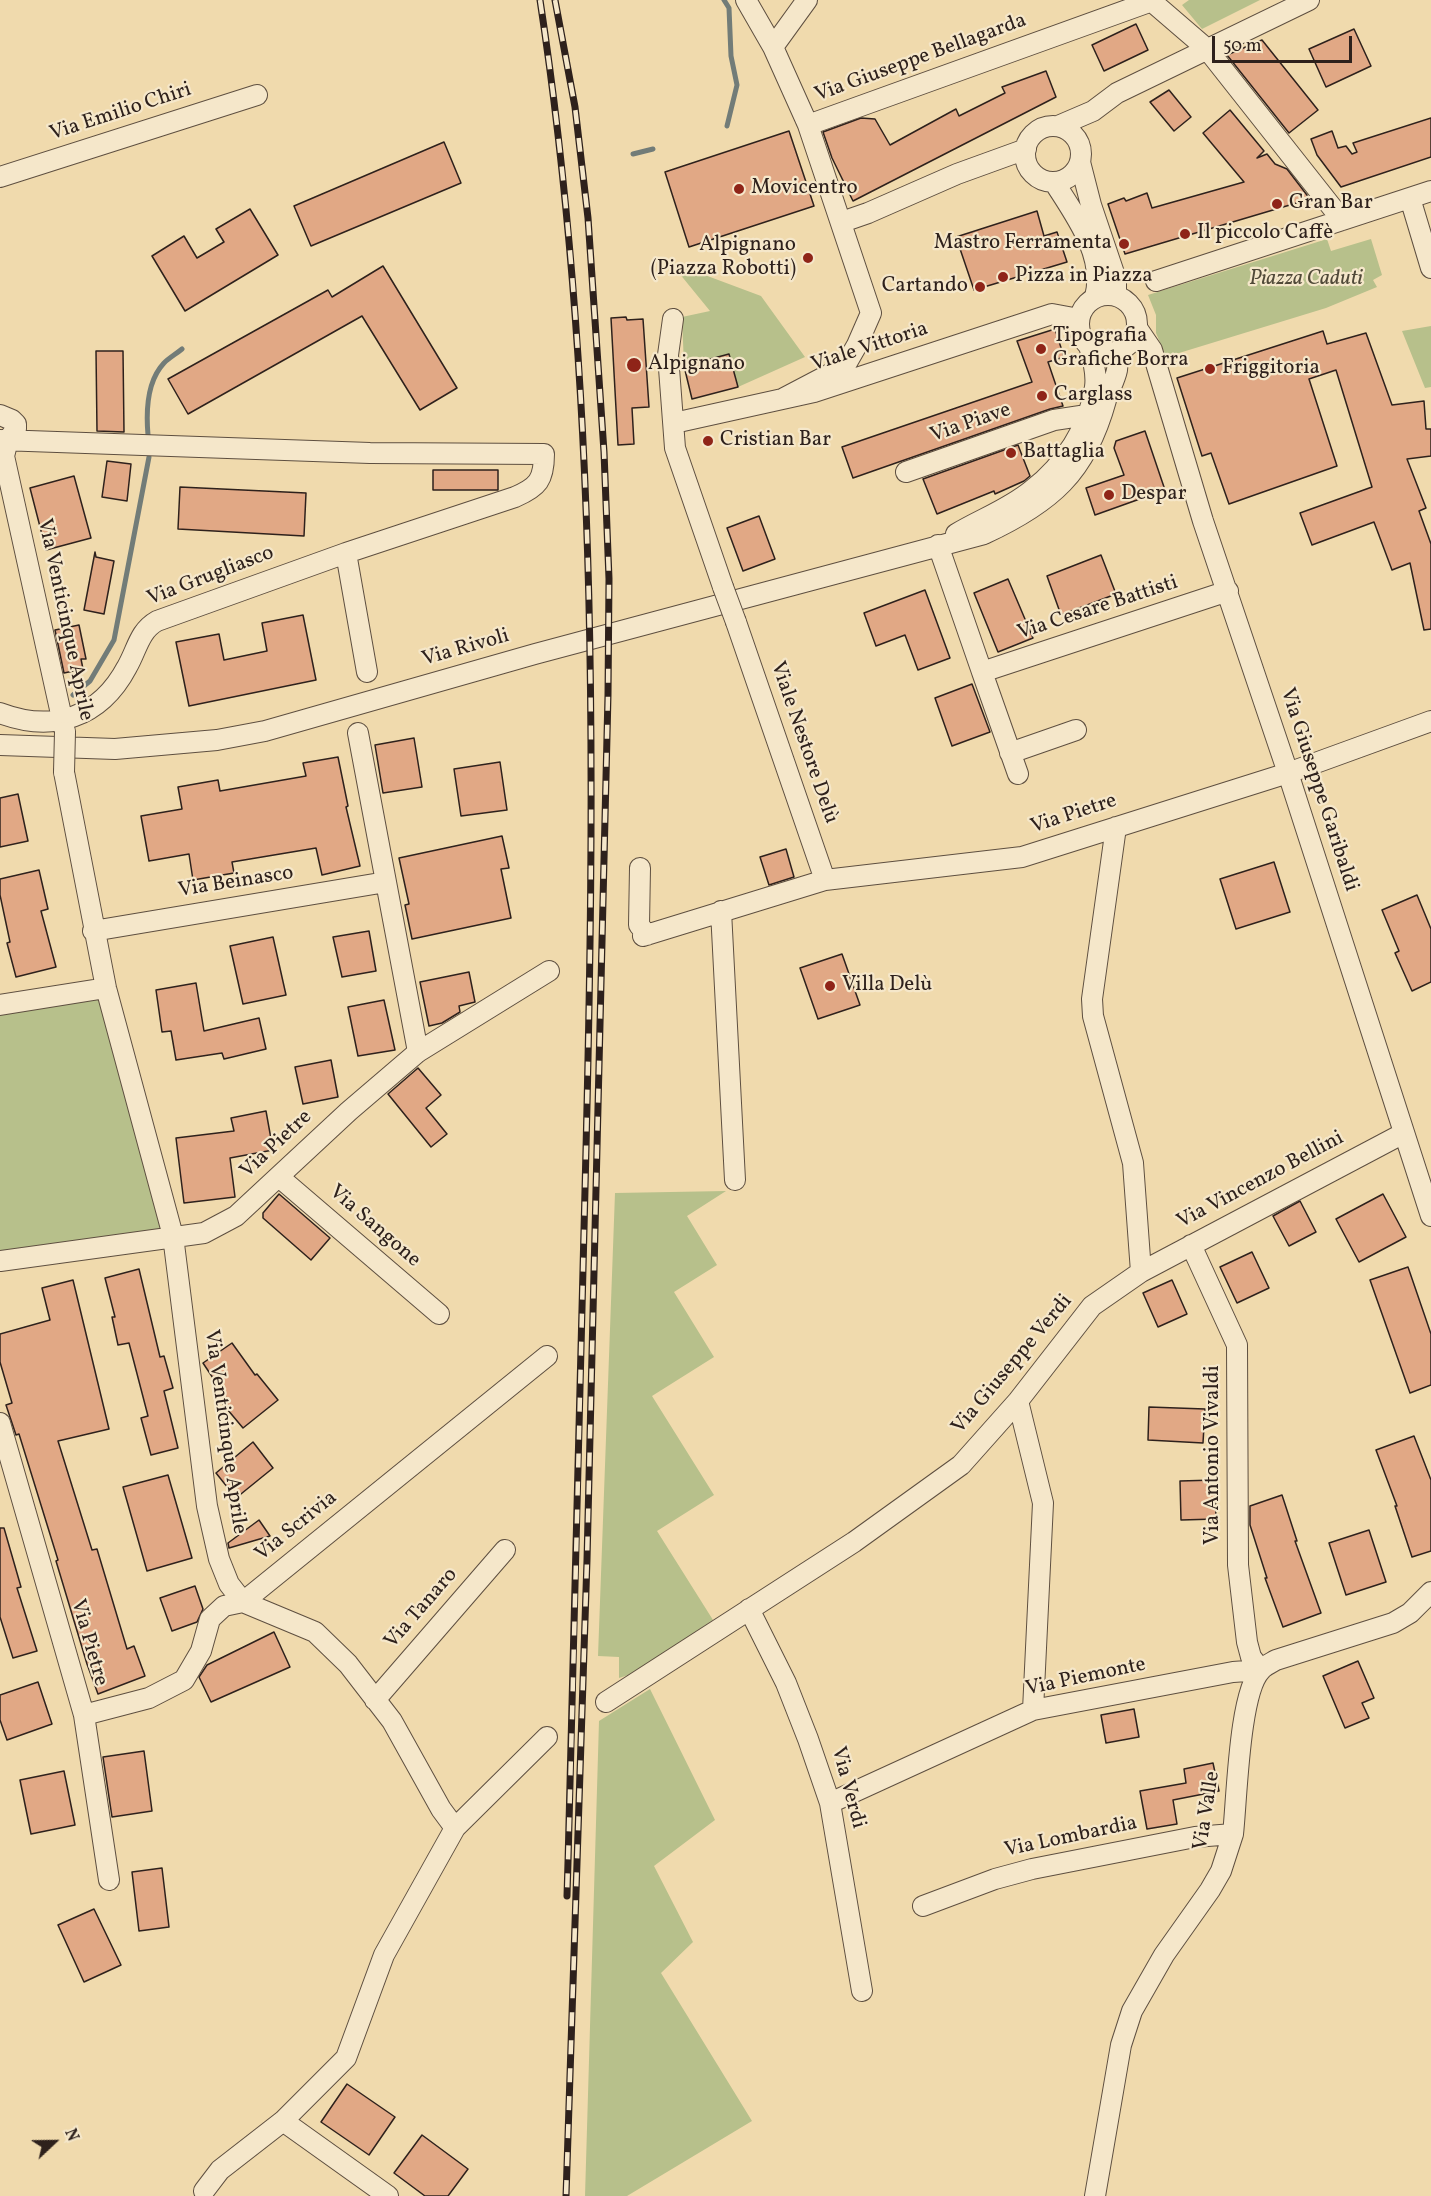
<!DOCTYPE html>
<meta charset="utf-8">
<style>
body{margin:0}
#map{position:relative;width:1431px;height:2196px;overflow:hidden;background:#f0daad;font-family:Vollkorn,serif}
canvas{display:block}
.north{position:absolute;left:24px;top:2112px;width:60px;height:60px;-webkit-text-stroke:4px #f5e7ca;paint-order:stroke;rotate:68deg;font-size:16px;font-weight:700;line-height:24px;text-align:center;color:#2e211c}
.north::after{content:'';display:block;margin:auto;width:21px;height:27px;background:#2e211c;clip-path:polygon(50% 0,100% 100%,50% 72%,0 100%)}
.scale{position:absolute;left:1212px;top:36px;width:140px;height:27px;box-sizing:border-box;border:3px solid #2e211c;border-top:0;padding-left:8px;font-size:18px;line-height:21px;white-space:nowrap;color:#2e211c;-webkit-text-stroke:4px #f5e7ca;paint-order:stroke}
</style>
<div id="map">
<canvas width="1431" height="2196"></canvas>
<div class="north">N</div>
<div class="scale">50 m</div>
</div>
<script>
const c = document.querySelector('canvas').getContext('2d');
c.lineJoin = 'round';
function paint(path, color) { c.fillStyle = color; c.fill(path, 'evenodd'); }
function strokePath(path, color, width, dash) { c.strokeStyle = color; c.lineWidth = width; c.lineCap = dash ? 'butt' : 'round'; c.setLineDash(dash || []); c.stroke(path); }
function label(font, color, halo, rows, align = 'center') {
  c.font = font + ' Vollkorn,serif'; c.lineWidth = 4.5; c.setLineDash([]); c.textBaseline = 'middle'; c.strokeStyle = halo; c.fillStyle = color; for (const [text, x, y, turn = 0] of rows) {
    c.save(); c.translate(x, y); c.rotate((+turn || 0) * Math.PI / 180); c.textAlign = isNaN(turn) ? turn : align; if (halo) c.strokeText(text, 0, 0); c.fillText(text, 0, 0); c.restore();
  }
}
paint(new Path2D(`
 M1189,0H1260L1202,29L1182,5Z
 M1327,239L1331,251L1371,239L1382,275L1373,280L1377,287L1326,308L1166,357L1156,333V315L1148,295Z
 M670,262L761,296L805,357L738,387L729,354L684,366L682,317L710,311Z
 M1431,326V387L1425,388L1402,331Z
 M108,998L173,1236L0,1252V1015Z
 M726,1191L687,1216L717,1265L674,1292L714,1357L652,1396L714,1495L657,1531L713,1620L635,1673L619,1678V1657L598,1656L615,1193Z
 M650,1689L715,1820L654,1866L693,1942L661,1973L752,2121L627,2196H585L599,1721Z`), '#b7c08b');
strokePath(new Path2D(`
 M724,0L729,8L731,56L737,85L727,126
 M633,154L653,149
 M148,435C146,412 147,381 164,363C169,358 176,354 182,349
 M73,695L90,681L114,640L149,457`), '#727c78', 5);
const building = new Path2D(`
 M1136,24L1148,50L1104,71L1092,45Z
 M1354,29L1371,66L1326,87L1309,49Z
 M1262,40L1318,110L1289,133L1227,55Z
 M1046,71L1056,97L853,201L832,158L823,132L861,118L875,119L890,145L956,109L959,116L1005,93L1002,87Z
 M1169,90L1191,117L1174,131L1150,102Z
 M1230,110L1264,151L1257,158L1267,154L1275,164L1287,169L1310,199L1125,254L1108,204L1124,198L1126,201L1147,193L1152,208L1244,182L1203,133Z
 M1431,118V157L1341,187L1317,155L1311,139L1332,131L1338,148L1346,146L1352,154L1357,152L1353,143Z
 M789,131L814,206L689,247L665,172Z
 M444,142L461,183L311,246L294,206Z
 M250,209L278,255L185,311L152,256L184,236L197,258L224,242L216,229Z
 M1037,211L1044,236L1057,232L1067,262L974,290L956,237Z
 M383,266L457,388L420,410L362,316L188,414L168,379L328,290L332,297Z
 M626,317L627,320L643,319L649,407L632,408L634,444L618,445L611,318Z
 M1055,329L1064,357L1048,362L1063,406L1050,409L853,478L842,447L1032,382L1017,341Z
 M1323,331L1327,344L1366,333L1392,405L1424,401L1426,429H1431V456L1407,459L1426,508L1419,511L1431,544V629L1424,630L1410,563L1392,570L1374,522L1312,545L1300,513L1372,487L1336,370L1309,379L1337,466L1229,504L1211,453L1202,456L1177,378Z
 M96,351H123L124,432L97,431Z
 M729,354L738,387L692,399L684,366Z
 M1145,431L1165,490L1095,515L1086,488L1124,475L1114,448L1116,441Z
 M1018,445L1030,476L1024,481L995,494L994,491L937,514L923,479Z
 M107,461L131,464L127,501L102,497Z
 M433,470H498V490H433Z
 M74,476L91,538L46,550L30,488Z
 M180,487L306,493L304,536L178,529Z
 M759,516L775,559L743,571L727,528Z
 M95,552L96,557L114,561L104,614L84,610Z
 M1101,555L1116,594L1061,615L1047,576Z
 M1008,579L1033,638L998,652L974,593Z
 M925,590L950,658L918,670L905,635L876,646L864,613Z
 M303,615L316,680L189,706L176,642L219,634L224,660L267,651L262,623Z
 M79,625L86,659H81L83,669L64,673L55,630Z
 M972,684L990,732L952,746L935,698Z
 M414,738L422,787L383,793L375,745Z
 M338,757L348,806L346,807L360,866L322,875L316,848L232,862L234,873L193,880L189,854L149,861L141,816L182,809L178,787L218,780L220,791L306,776L303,763Z
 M500,762L507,810L461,816L454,769Z
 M18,794L28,841L0,847V798Z
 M502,836L509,868L501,869L511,918L412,939L405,905L409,904L399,858Z
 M786,849L794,877L769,885L760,857Z
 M1274,862L1290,912L1236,929L1220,879Z
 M39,870L48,909L41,911L56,967L16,977L7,943L10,942L0,895V879Z
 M1417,895L1431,929V982L1412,991L1395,953L1399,951L1382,910Z
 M369,931L376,971L342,977L333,937Z
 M273,937L286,995L243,1004L230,946Z
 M842,954L860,1005L818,1019L800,968Z
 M469,972L475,1002L459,1006L460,1012L442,1023L429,1026L420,982Z
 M196,983L204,1031L259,1018L266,1049L224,1059L222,1053L176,1060L171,1031L162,1032L156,990Z
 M384,1000L395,1050L358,1056L348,1007Z
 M331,1060L338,1097L303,1104L295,1067Z
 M418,1068L441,1095L426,1108L447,1134L431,1147L388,1094Z
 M266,1111L273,1150L230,1158L235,1197L184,1203L176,1138L234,1131L231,1118Z
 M279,1194L330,1238L311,1260L263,1218V1213Z
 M1383,1194L1406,1237L1359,1262L1336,1219Z
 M1300,1201L1316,1232L1289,1246L1273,1216Z
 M1252,1252L1269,1288L1237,1303L1220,1267Z
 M1408,1267L1431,1334V1385L1410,1393L1370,1280Z
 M139,1269L160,1357L164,1356L173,1388L164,1391L178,1448L151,1455L141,1418L148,1416L129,1343L118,1345L112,1317H115L105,1278Z
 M73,1280L109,1429L58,1441L92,1550L97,1549L127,1649L134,1646L145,1676L98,1694L87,1664L56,1561L58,1560L19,1434L16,1435L6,1405L12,1403L0,1362V1334L50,1320L42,1288Z
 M1172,1280L1187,1314L1158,1327L1143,1293Z
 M232,1343L255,1375L257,1374L278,1400L243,1428L222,1403L227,1399L203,1363Z
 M1149,1407L1205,1409L1203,1443L1148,1440Z
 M1414,1436L1431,1480V1551L1412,1557L1395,1506H1397L1376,1450Z
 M253,1442L273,1468L236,1498L216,1473Z
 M168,1475L192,1558L147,1571L123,1487Z
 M1215,1480L1216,1519L1181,1520L1180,1481Z
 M1282,1495L1297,1541H1295L1321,1613L1283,1627L1265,1578H1267L1250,1525V1506Z
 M259,1520L270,1536L229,1548L228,1543Z
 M0,1528H4L21,1587L17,1588L37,1651L13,1658L0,1617Z
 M1369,1530L1386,1582L1346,1595L1329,1543Z
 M195,1586L203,1609L197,1622L172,1631L160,1598Z
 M274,1632L290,1667L211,1702L199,1677L207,1665Z
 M1358,1661L1374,1698L1362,1703L1369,1718L1345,1728L1323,1676Z
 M38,1682L52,1724L7,1740L0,1720V1695Z
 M1134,1709L1139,1737L1106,1743L1101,1715Z
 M144,1751L152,1811L112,1817L103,1757Z
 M1213,1763L1219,1791L1173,1800L1177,1824L1147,1829L1140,1791L1186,1783L1184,1769Z
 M64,1771L75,1825L31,1834L20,1780Z
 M162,1868L169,1927L139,1931L132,1872Z
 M94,1909L121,1965L84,1982L58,1925Z
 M347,2084L395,2117L369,2155L321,2122Z
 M422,2135L468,2169L448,2196H425L394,2173Z`);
paint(building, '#e1a885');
strokePath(building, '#2e211c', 1.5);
const minor = new Path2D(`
 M746,0L773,47L808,125L871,313L857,345L845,366L784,398
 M1150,0L1207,49L1342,220
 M773,47L807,0
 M808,125L1152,1
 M1058,126L1093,111L1117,93L1309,0
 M1025 154a28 28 0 1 1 56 0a28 28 0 1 1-56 0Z
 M1080,162L1091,205L1116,279V296
 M0,177L257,95
 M1054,182C1075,215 1106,256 1095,297
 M1410,198L1431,268
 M842,222L868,213L957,174L1026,149
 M1156,281L1431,191
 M1079 324a29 29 0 1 1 58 0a29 29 0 1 1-58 0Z
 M673,319L668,355L675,448L723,587
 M1137,328L1152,350L1203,521L1288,773L1431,1216
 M0,415L12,420L16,424V429L8,440L4,456L65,732
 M674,423L814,392L1052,314L1079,319
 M0,440L370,453L544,454C544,480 538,487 515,497L346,553L157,621C139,631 137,650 127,667C100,718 53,733 0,713
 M906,472L1054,420L1087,415
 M956,534C981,519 1009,509 1032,490C1064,465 1089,428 1095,387C1097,373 1093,359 1089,346
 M938,545L982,672L1228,591
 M346,553L367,672
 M736,622L825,880
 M982,672L1018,774
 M358,733L386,882
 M0,745L115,749L217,740L265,731L535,654L984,534C1051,503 1086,473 1106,400C1109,390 1115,380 1117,370C1118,364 1117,357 1117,351
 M1010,753L1076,730
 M64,772L106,988L173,1236L207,1506L219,1559L229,1584L243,1602L315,1632L348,1664L392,1721L441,1809L455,1828
 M1116,827L1092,999L1093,1016L1133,1163L1141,1272
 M640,868L639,925L647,935
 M721,911L735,1180
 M93,931L386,882L418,1052
 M643,936L825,880L1022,857L1288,773L1431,721
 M0,1005L106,988
 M279,1177L439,1314
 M1191,1245L1237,1345L1238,1565L1247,1642L1251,1657L1261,1670
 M0,1261L204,1233L236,1216L349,1111L418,1052L549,971
 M1018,1401L1043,1503L1033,1710
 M0,1423L84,1715L109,1880
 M749,1609L786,1683L808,1739L830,1803L862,1991
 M375,1700L505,1550
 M606,1702L854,1542L961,1465L1018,1401L1092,1306L1141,1272L1404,1133
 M84,1715L149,1698L184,1680L201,1651L210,1619L224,1606L243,1602L547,1356
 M830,1803L1033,1710L1233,1672L1261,1670
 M923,1906L995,1879L1032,1869L1195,1837L1233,1834
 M283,2121L388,2196
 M204,2191L220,2170L283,2121L346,2058L384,1955L455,1828L547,1737
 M1095,2196L1121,2045L1132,2011L1164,1955L1210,1890L1221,1871L1233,1834C1237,1799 1239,1692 1261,1670C1264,1666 1271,1663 1276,1660L1393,1623L1410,1613L1431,1592`);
strokePath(minor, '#5e4f40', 22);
strokePath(minor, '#f5e7ca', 20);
const rail = new Path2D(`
 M540,0C600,394 595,793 585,1190C579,1426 574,1661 567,1896
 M555,0L575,107L588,218L604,452L609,579L608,695L587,1560L566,2196`);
strokePath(rail, '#2e211c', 7);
strokePath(rail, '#f5e7ca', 4.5, [14]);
const minorBridge = new Path2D(`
 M723,587L736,622
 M64,772L65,732`);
strokePath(minorBridge, '#5e4f40', 22, []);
strokePath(minorBridge, '#f5e7ca', 20);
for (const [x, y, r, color] of [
 [739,189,6,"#8f2418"],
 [1277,204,6,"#8f2418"],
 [1185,234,6,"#8f2418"],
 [1124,244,6,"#8f2418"],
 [808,258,6,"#8f2418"],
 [1003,277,6,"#8f2418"],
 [980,287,6,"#8f2418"],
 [1041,349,6,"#8f2418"],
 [634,365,8,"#8f2418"],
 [1210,369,6,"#8f2418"],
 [1042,396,6,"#8f2418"],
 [708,441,6,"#8f2418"],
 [1011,453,6,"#8f2418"],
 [1109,495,6,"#8f2418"],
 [830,986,6,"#8f2418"]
]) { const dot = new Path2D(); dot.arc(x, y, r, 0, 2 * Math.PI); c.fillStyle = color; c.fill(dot); strokePath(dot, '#f5e7ca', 2); }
label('21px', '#2e211c', '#f5e7ca', [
 ["Via Giuseppe Bellagarda",921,59,-20],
 ["Via Emilio Chiri",121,113,-18],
 ["Viale Vittoria",870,348,-18],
 ["Via Piave",971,424,-19],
 ["Via Grugliasco",211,577,-21],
 ["Via Cesare Battisti",1098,609,-18],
 ["Via Venticinque Aprile",64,620,78],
 ["Via Rivoli",466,649,-16],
 ["Viale Nestore Delù",803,743,71],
 ["Via Giuseppe Garibaldi",1318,790,72],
 ["Via Pietre",1074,815,-18],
 ["Via Beinasco",236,883,-9],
 ["Via Pietre",277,1145,-43],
 ["Via Vincenzo Bellini",1261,1181,-28],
 ["Via Sangone",374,1227,41],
 ["Via Giuseppe Verdi",1013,1365,-50],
 ["Via Venticinque Aprile",224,1432,82],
 ["Via Antonio Vivaldi",1214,1455,-90],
 ["Via Scrivia",297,1527,-39],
 ["Via Tanaro",422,1609,-49],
 ["Via Pietre",88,1643,74],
 ["Via Piemonte",1086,1678,-12],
 ["Via Verdi",847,1788,75],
 ["Via Valle",1208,1811,-81],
 ["Via Lombardia",1071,1838,-12]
]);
label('21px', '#2e211c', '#f5e7ca', [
 ["Movicentro",751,189],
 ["Gran Bar",1289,204],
 ["Il piccolo Caffè",1197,234],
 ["Mastro Ferramenta",1112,244,"right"],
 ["Alpignano",796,246,"right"],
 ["(Piazza Robotti)",796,270,"right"],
 ["Pizza in Piazza",1015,277],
 ["Cartando",968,287,"right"],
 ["Tipografia",1053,337],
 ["Grafiche Borra",1053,361],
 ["Alpignano",648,365],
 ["Friggitoria",1222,369],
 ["Carglass",1054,396],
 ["Cristian Bar",720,441],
 ["Battaglia",1023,453],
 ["Despar",1121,495],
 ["Villa Delù",842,986]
], 'left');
label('italic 21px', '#504938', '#f5e7ca', [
 ["Piazza Caduti",1306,280]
]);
</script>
